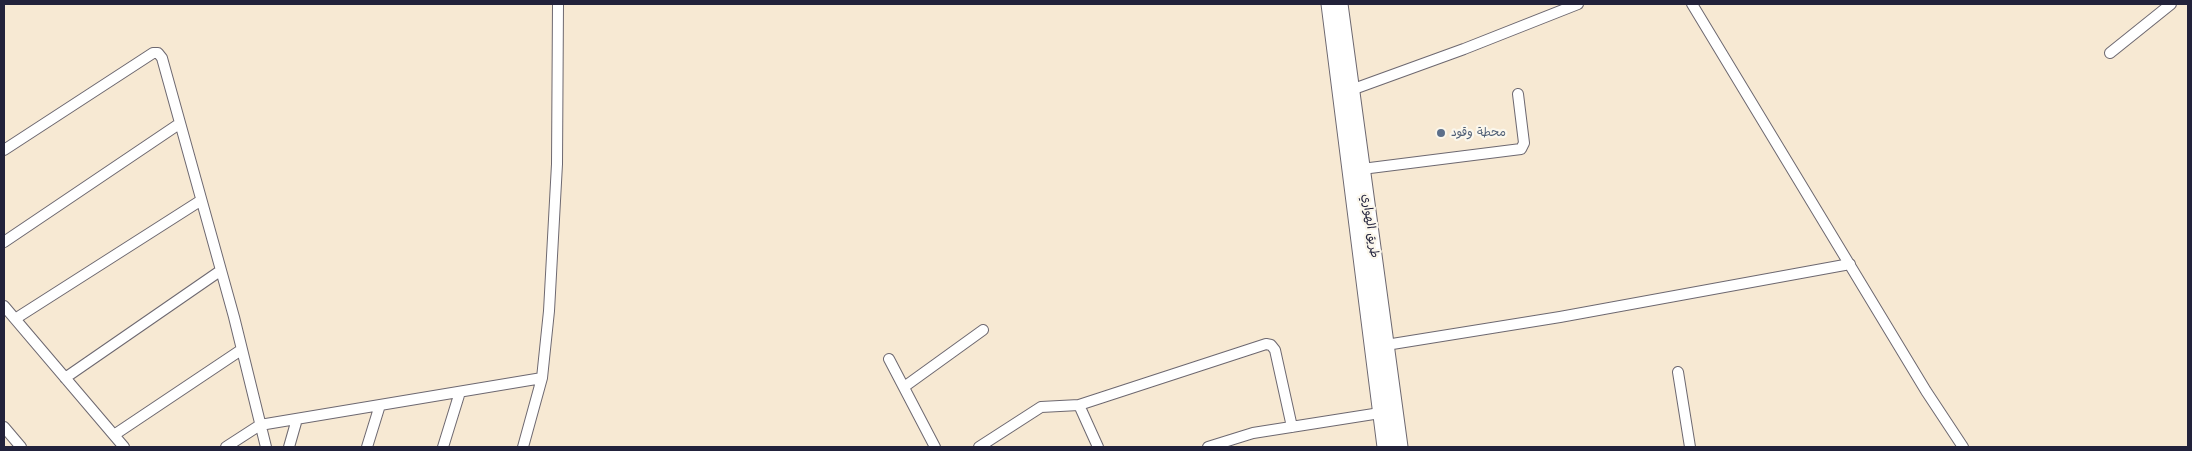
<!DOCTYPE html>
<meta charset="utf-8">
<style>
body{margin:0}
#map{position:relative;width:2192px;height:451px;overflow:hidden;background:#f7e9d3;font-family:"Shantell Sans",sans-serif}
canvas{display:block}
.frame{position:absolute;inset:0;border:5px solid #22223b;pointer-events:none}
</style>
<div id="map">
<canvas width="2192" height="451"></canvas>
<div class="frame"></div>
</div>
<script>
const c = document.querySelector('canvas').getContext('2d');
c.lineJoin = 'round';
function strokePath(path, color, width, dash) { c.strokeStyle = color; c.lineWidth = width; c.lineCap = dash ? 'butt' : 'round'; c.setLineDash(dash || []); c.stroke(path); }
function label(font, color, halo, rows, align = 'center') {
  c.font = font + ' "Shantell Sans","Playpen Sans Arabic",sans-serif'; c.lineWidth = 4.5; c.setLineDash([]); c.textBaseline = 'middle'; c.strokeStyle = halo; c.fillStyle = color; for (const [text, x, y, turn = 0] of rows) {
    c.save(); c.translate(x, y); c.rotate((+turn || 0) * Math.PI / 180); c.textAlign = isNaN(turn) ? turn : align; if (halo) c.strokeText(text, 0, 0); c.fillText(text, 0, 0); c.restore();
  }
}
const minor = new Path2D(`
 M1692,4L1926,391L1963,447
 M2110,53L2171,4
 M1351,90L1464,49L1578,4
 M4,150L153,53H158L162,58L234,317L266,447
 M1362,169L1521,149L1524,143L1518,94
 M4,242L179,124
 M4,306L124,447
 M15,319L200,201
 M1386,345L1560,317L1850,264
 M889,359L935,447
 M1678,372L1690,447
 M65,378L220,271
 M904,387L983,330
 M1079,405L1266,344L1271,345L1275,350L1292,427
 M4,427L21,447
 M114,435L241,350
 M226,447L260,425L542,378
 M289,447L297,419
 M367,447L380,405
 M443,447L460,392
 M523,447L542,378L549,311L557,164L558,4
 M979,447L1041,407L1079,405L1098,447
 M1208,447L1253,433L1380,413`);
const highway = new Path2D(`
 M1329,4L1385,447
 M1340,4L1400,447`);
strokePath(minor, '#6d6870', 12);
strokePath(highway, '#6d6870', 17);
strokePath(minor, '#fff', 10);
strokePath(highway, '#fff', 15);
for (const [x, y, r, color] of [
 [1441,133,5,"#5c6f8a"]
]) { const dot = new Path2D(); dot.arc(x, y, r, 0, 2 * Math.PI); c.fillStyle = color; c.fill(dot); strokePath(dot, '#fbf7ec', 2); }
label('12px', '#4e5e75', '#fbf7ec', [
 ["محطة وقود",1451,133]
], 'left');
label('12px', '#22223b', '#fbf7ec', [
 ["طريق الهواري",1370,226,82]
]);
</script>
